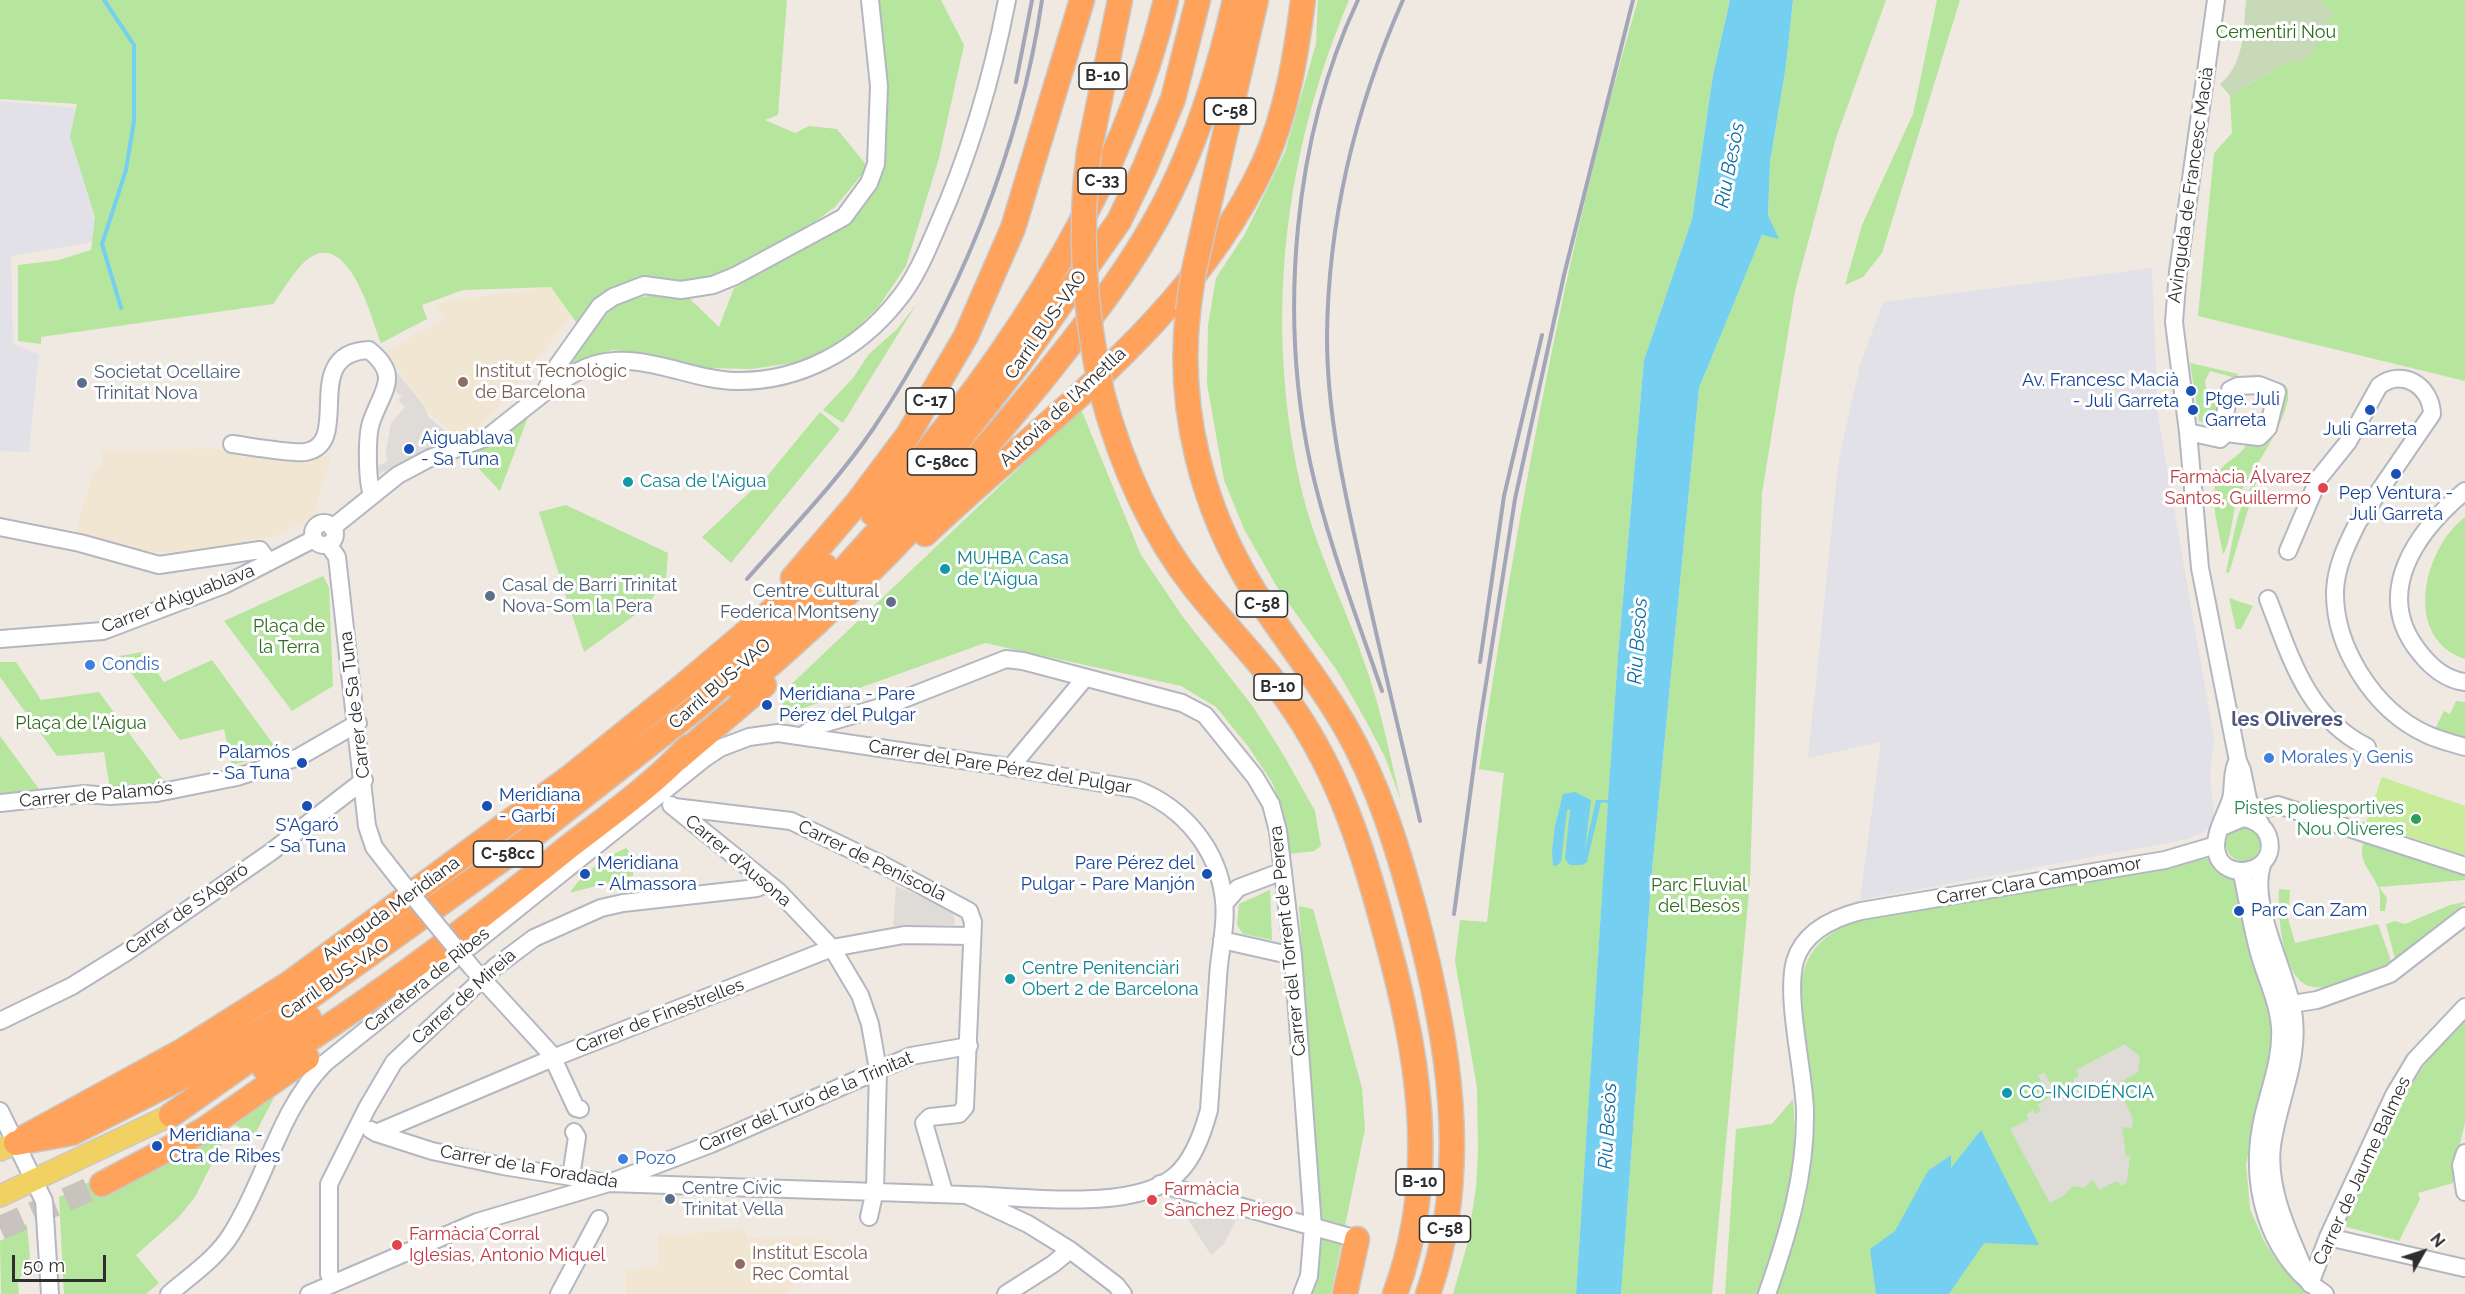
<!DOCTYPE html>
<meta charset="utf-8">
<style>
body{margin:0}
#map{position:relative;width:2465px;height:1294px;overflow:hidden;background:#efe9e1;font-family:Raleway,sans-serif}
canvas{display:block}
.north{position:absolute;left:2393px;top:1222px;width:60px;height:60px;-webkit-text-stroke:4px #fff;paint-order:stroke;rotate:51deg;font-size:16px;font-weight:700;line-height:24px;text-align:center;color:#2e2e2e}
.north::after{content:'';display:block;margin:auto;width:21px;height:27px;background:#2e2e2e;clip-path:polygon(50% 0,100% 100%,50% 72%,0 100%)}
.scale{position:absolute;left:12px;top:1255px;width:94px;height:27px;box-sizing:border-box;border:3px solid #2e2e2e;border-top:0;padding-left:8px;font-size:18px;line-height:21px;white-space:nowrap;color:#2e2e2e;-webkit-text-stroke:4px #fff;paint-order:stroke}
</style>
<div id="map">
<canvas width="2465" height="1294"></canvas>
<div class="north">N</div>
<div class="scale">50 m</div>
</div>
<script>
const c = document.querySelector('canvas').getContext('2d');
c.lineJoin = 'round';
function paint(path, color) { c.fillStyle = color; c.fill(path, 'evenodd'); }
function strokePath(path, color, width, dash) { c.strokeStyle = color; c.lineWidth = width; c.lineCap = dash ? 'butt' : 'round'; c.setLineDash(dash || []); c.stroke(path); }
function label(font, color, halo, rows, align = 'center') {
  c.font = font + ' Raleway,sans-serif'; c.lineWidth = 6; c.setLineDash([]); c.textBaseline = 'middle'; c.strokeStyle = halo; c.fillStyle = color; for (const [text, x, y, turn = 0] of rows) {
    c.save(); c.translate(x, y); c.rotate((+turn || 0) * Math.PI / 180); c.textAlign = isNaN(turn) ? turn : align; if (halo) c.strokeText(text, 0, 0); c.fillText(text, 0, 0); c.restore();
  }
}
paint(new Path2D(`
 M0,101L74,108L99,241L11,256L13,344L39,354L29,452L0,451Z
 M2152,268L2158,416L2214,739L2210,775L2214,817L2209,829L2189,839L1860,900L1881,742L1808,758L1839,458L1860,365L1883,302Z`), '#e3e1e8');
paint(new Path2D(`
 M551,287L571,316L486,421L473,430L455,435L428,412L426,405L384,352L445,319L436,303Z
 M242,449V457L331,456L314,514L306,521L277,535L192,552H156L114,547L75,534L94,469L101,470L102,450Z
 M746,1228V1238L830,1239L831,1257L784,1294H626L625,1270L658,1267V1234L682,1235Z`), '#f0e6d1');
paint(new Path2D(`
 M0,0H787L778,115L765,120L795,133L809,126L837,129L868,167L835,207L806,228L731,272L683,281L656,278L634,280L610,289L578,325L551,287L463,290L422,305L427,319L381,343C372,320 350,233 311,257C296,266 284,290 273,304L41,337V344L18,341V265L59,260L91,250L95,217L70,137L77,104L0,99Z
 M877,0H941L964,45L939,158L906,266L879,306L845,340L799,362L751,369L706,368L656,355L612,350L563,371C582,345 602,306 635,298C651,294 671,297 688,297L719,327L734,288L841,226L875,185L886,107L883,37Z
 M1318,0H1349C1284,154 1264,319 1300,483C1315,551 1349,612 1370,679C1383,719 1391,761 1401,801L1385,757L1366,721L1338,672L1277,587L1244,529L1224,480L1207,384L1208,325L1216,278L1245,234L1285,152L1316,44Z
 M1638,0H1730L1713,75L1692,219L1644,360L1618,655L1576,1294H1453L1467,1245L1476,1188L1478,1150L1477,1088L1455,961L1460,920L1487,922L1504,773L1479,769C1519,511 1564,251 1638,0Z
 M1793,0H1886L1836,138L1795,291L1762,493L1750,881L1712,1294H1621L1652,870L1699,388L1762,235L1778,238L1768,215L1770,162L1786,66Z
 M1937,0H1960L1882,253L1863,277L1845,285L1862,225L1913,114Z
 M2318,0H2465V381L2198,316L2214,153L2232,133L2230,96L2283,64L2302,60Z
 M916,305L843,423L823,410L853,378L869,354L896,330Z
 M2190,363L2238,374L2236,378L2210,371L2205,381L2207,395L2223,399L2214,428L2199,421Z
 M2272,381C2277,382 2282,382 2285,385C2302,403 2247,478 2238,497C2232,512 2231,544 2223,554C2219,530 2207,493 2220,471C2226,460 2241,457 2246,444L2251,446L2278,388Z
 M1081,409L1141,555L1183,617L1254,708L1283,754L1315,811L1321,846L1314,851L1289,854L1283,812L1272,782L1247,745L1216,707L1181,686L985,643L787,714L779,696Z
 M820,412L840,429L731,563L702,537L769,474Z
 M528,417L500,491L466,455L497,441Z
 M2257,480L2229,573L2226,572C2233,543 2236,502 2257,480Z
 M566,505L668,553L666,579L646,607L584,652L539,512Z
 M2465,517V659C2402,638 2423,549 2465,517Z
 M323,576L329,587L333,686L292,711L224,621Z
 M2229,598L2253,606L2241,629H2236Z
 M143,652L164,682L212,660L278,751L274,754L232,765L224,729L180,740L119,656Z
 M0,662H16L41,700L99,692L165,782L110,789L104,752L57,756L0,677Z
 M2456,701L2465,702V742L2433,733L2444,711L2450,714Z
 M0,736L39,789L0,794Z
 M2226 844a17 17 0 1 1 34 0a17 17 0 1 1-34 0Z
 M2365,839L2465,872V880L2379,887L2387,898L2385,911H2380C2380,904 2381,894 2378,887C2372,870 2355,861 2365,839Z
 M626,848L639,864L633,872V876L570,893C581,874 606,857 626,848Z
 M2209,858L2236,879L2273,1014L2274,1042L2246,1164L2250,1209L2264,1241L2278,1263L2299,1284L2315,1294H1774C1785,1264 1798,1234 1805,1203C1813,1166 1814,1126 1812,1088C1810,1057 1794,999 1804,970C1812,945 1828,934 1850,923Z
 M2279,889L2290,890L2288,918L2295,943L2378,924L2391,961C2379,971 2364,975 2349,980C2337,984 2322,990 2309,986C2281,976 2278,914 2279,889Z
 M1270,890L1272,940L1243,934L1237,925L1239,904Z
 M2465,902V903L2395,959L2386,924L2395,921L2405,924L2450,905Z
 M1299,906L1313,909L1362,1088L1365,1129L1331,1294H1310L1322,1243Z
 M2465,1020V1123L2454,1167L2453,1183L2418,1193L2420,1199L2399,1241L2343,1226C2369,1171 2392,1110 2428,1060C2439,1044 2452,1032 2465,1020Z
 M279,1088L255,1134L232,1124L195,1197L179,1217L136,1255L159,1283L146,1294H64L59,1197Z
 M1793,1099C1800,1175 1782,1224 1757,1294H1725L1736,1129L1772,1124Z
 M20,1224L27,1225L30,1257L18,1282L19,1294H1L0,1241L11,1235L10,1228Z`), '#b6e59e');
paint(new Path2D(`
 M2246,0H2318L2334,12L2312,53L2303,60L2283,64L2230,96L2220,84C2245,63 2243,31 2246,0Z`), '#c8d9b8');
paint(new Path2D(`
 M2382,777L2465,806V856L2366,822Z`), '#c9ec9a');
paint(new Path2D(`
 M387,360L425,407L428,416L456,441L376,475V466L387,462L386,451L391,423L405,407L398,400L402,397L390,385Z
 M896,886L952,910L955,923L953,925L893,926Z
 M2125,1044L2140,1057L2138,1072L2116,1085L2133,1119L2132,1128L2122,1127L2126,1156H2130L2127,1182L2121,1186L2117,1181L2099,1190L2093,1180L2084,1188L2073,1186L2062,1197L2050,1203L2010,1129L2029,1119L2026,1114L2033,1110L2035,1114L2041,1111L2038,1105L2050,1096L2038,1076L2044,1072L2056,1093L2062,1089L2064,1092L2069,1089L2068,1085L2074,1081L2073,1079L2079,1076L2076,1070Z
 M1174,1198L1209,1214L1212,1210L1236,1221L1224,1244L1211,1255Z`), '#dfdcd8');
paint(new Path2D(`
 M1730,0H1793L1786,66L1770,162L1768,215L1779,239L1762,235L1699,388L1652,870L1621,1294H1576L1608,803L1601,802L1587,862L1582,865H1570L1565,859L1570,809L1567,810L1561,862L1556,866L1553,865L1552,851L1555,826L1563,794L1575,792L1591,800L1585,849L1596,800H1608L1618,655L1644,360L1692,219L1713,75Z
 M1981,1130L2039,1245L1984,1243L1949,1294H1876L1870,1249L1895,1231L1928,1171L1951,1155V1168Z`), '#75cff0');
strokePath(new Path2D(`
 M104,0L134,45V121L126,170L102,244L121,308`), '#75cff0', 4);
strokePath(new Path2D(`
 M0,1228L102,1184`), '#c8c4bd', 24, [24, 12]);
const minor = new Path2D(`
 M2216,0L2178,272L2174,322L2188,432L2200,568L2238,761L2242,770L2248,799L2262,827
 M2259,385L2277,392L2268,428L2259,437L2226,433L2220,439L2230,390L2238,386Z
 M545,391C561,382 576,370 593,365C642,350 688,380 736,381C800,382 858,350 897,301C915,280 927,251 938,225C970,153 992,78 1007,0
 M2188,432L2220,439
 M232,444C248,446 293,454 305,452C355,444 298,353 369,350C401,376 383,389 372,420C366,434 367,480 372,495
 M2465,491C2417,531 2371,593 2420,653C2431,667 2447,680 2465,682
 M313 534a11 11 0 1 1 22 0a11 11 0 1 1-22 0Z
 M0,527L80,543L159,565L260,550L269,562
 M332,528L398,475L430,458L488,437L545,392L558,365L600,306L613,297L644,285L681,290L713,285L735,276L844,217L869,183L876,164L879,86L870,0
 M328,544L337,557L367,826L374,847L399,879
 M2288,551L2319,478L2348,442L2379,386C2403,368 2431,386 2432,414L2358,522C2347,544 2336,566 2335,591C2334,647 2374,710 2426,734C2438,740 2452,743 2465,747
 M2268,599C2291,658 2307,717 2367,747
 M0,639L103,631L224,585L314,539
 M802,736L816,726L891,704L1006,659L1023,661L1182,703L1205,715L1255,777L1271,804L1278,831L1293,956L1313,1227L1309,1276L1302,1294
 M1010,768L1085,678
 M0,803L84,794L110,796L157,793L237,777L299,757L358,723
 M671,805L779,892L832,948L860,995L870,1024L878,1070L875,1190L869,1217
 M674,807L791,821L885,866L969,911L973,922L965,1107L959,1114L930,1117L924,1123L944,1192
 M2267,808L2278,805L2465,866
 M2222,827L2243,818C2254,820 2264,825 2268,836C2281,874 2218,886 2216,847C2215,832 2226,814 2231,799C2234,787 2231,773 2237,762
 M2262,865C2249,904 2286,971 2293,1011C2301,1059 2278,1100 2272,1146C2267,1188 2288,1232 2304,1269
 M2242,873C2247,899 2252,927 2259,953C2266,978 2278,1001 2280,1027C2282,1059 2270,1087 2263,1117C2248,1183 2266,1255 2325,1294
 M1225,903L1238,888L1283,871
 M1222,940L1293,956
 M475,971L551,1054L576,1108L580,1109
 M2292,1004L2317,1000L2390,974L2465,916
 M0,1021L72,986L125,953L271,852L364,780
 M0,1111L44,1201L50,1294
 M371,1130L376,1133L553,1058L832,948L904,935L972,936
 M376,1133L432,1151L503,1166L609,1183L966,1195L1028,1224L1070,1250L1116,1285L1123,1294
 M2465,1153L2461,1165L2465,1192
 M571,1177L577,1137L574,1132
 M1160,1184L1357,1239
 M2328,1237L2464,1268
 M334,1283L329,1274V1184L367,1108L394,1062L495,967L534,938L601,908L623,903L757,888L768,883
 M2310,1284L2328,1237L2394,1095L2415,1060L2465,1007
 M169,1294C191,1275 217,1258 232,1233C266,1179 279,1110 325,1063L705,758L720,748L749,737L778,733L1002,766L1136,789C1183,807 1219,849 1224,901C1227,926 1219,953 1218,978C1215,1022 1212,1066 1209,1110C1203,1132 1194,1159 1176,1175C1133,1213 1022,1196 966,1195
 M309,1294L477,1222L609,1183L711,1144L911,1056L969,1046
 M559,1294L599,1219
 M1006,1294L1053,1264L1070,1250
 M1767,1294C1788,1234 1806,1176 1805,1111C1804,1070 1785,998 1795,961C1804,931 1833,918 1861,911L2165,860L2216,845`);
const major = new Path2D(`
 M0,1150L16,1143
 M0,1196L171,1115`);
const highway = new Path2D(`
 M1089,152L1120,0
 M1219,160L1256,0
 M1188,311C1177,409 1202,508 1254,591C1283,637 1318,679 1345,726C1378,783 1398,849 1415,912C1448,1037 1472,1168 1428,1294
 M1102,393C1121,463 1150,531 1195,588C1228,630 1266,666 1295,711C1339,776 1363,850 1383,925C1417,1048 1441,1170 1395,1294
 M873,514C1004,368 1120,193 1166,0
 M925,534C1045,420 1193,318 1264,163C1287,112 1296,55 1303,0
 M793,578L857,503L908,435L966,336L1013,228L1082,0
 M740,690C849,600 948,495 1037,386C1086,325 1135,264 1170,193C1200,132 1220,66 1235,0
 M677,759L764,685
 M264,1068C370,1003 470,927 566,849C607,817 652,786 688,747
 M171,1115L309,1018
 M25,1137L184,1050L290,983L569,778L683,686L825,566
 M16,1143L72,1133L196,1070L276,1021L508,855L697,707L750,660L848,565L949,453L1019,363L1119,221L1145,167L1173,99L1198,0
 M102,1184L202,1131L307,1058
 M1345,1294L1357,1239`);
strokePath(minor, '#b4b7c1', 20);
strokePath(major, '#c9c9c9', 24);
strokePath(highway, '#c9c9c9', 27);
strokePath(minor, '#fff', 16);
strokePath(major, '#f2d163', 21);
strokePath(highway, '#ffa35c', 24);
strokePath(new Path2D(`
 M1358,0C1293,138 1279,314 1310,462C1327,540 1356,615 1382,691
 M1403,0C1356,106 1328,221 1327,337C1327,411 1343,485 1359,556C1378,645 1400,733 1420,821
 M1016,82L1032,0
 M747,579C790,530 836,483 873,429C958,303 1020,151 1042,0
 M1480,662L1504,496L1542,335
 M1454,914L1479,728L1515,499L1564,275L1633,0`), '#a3a6b8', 4);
const minorBridge = new Path2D(`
 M399,879L473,969`);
const highwayBridge = new Path2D(`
 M1089,152C1078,233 1085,314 1102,393
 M1188,311L1193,275L1219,160`);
strokePath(minorBridge, '#b4b7c1', 20, []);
strokePath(highwayBridge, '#c9c9c9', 27, []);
strokePath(minorBridge, '#fff', 16);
strokePath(highwayBridge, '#ffa35c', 24);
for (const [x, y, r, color] of [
 [463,382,6,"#8d6e63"],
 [82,383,6,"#5c6f8a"],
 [2191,391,6,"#1a4fb4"],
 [2193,410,6,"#1a4fb4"],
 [2370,410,6,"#1a4fb4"],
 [409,449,6,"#1a4fb4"],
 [2396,474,6,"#1a4fb4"],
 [628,482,6,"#0f9aa8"],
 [2323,488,6,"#e0444e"],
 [945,569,6,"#0f9aa8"],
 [490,596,6,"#5c6f8a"],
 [891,602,6,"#5c6f8a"],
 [90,665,6,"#3f7fe0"],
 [767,705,6,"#1a4fb4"],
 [2269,758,6,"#3f7fe0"],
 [302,763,6,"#1a4fb4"],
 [307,806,6,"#1a4fb4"],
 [487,806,6,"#1a4fb4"],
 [2416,819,6,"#2e9e5b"],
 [585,874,6,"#1a4fb4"],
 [1207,874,6,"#1a4fb4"],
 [2239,911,6,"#1a4fb4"],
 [1010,979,6,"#0f9aa8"],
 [2007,1093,6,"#0f9aa8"],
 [157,1146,6,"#1a4fb4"],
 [623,1159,6,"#3f7fe0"],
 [670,1199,6,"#5c6f8a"],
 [1152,1200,6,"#e0444e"],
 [397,1245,6,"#e0444e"],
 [740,1264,6,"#8d6e63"]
]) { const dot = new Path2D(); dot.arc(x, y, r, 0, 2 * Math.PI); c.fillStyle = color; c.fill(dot); strokePath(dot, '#fff', 2); }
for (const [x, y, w] of [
 [1103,76,48],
 [1230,111,51],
 [1102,181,48],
 [930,401,48],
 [942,462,69],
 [1262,604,51],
 [1278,687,48],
 [508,854,69],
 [1420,1182,48],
 [1445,1229,51]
]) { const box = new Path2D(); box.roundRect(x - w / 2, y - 13, w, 26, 4.5); c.fillStyle = '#fff'; c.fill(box); strokePath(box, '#2e2e2e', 1.5); }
label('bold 16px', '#2e2e2e', null, [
 ["B-10",1103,76],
 ["C-58",1230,111],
 ["C-33",1102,181],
 ["C-17",930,401],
 ["C-58cc",942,462],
 ["C-58",1262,604],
 ["B-10",1278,687],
 ["C-58cc",508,854],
 ["B-10",1420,1182],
 ["C-58",1445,1229]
]);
label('18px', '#2c6e1b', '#fff', [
 ["Cementiri Nou",2276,33],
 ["Plaça de",289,627],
 ["la Terra",289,648],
 ["Plaça de l'Aigua",81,724],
 ["Parc Fluvial",1699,886],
 ["del Besòs",1699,907]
]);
label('18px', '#2e2e2e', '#fff', [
 ["Avinguda de Francesc Macià",2191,185,-82],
 ["Carril BUS-VAO",1046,325,-55],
 ["Autovia de l'Ametlla",1063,407,-43],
 ["Carrer d'Aiguablava",178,599,-21],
 ["Carril BUS-VAO",720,684,-41],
 ["Carrer de Sa Tuna",355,705,-97],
 ["Carrer del Pare Pérez del Pulgar",1000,767,9],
 ["Carrer de Palamós",96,795,-5],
 ["Carrer d'Ausona",738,861,40],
 ["Carrer de Peníscola",872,861,26],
 ["Carrer Clara Campoamor",2039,881,-10],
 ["Carrer de S'Agaró",187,909,-35],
 ["Avinguda Meridiana",391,909,-36],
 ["Carrer del Torrent de Perera",1288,941,-96],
 ["Carril BUS-VAO",335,979,-35],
 ["Carretera de Ribes",427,980,-39],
 ["Carrer de Mireia",464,997,-42],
 ["Carrer de Finestrelles",660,1016,-21],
 ["Carrer del Turó de la Trinitat",806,1102,-23],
 ["Carrer de la Foradada",529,1167,10],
 ["Carrer de Jaume Balmes",2362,1171,-65]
]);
label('18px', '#785e54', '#fff', [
 ["Institut Tecnològic",475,372],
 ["de Barcelona",475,393],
 ["Institut Escola",752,1254],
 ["Rec Comtal",752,1275]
], 'left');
label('18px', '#4e5e75', '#fff', [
 ["Societat Ocellaire",94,373],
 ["Trinitat Nova",94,394],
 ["Casal de Barri Trinitat",502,586],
 ["Nova-Som la Pera",502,607],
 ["Centre Cultural",879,592,"right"],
 ["Federica Montseny",879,613,"right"],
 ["Centre Cívic",682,1189],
 ["Trinitat Vella",682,1210]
], 'left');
label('18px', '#164399', '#fff', [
 ["Av. Francesc Macià",2179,381,"right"],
 ["- Juli Garreta",2179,402,"right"],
 ["Ptge. Juli",2205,400],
 ["Garreta",2205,421],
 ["Juli Garreta",2370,430,"center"],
 ["Aiguablava",421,439],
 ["- Sa Tuna",421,460],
 ["Pep Ventura -",2396,494,"center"],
 ["Juli Garreta",2396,515,"center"],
 ["Meridiana - Pare",779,695],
 ["Pérez del Pulgar",779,716],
 ["Palamós",290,753,"right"],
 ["- Sa Tuna",290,774,"right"],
 ["Meridiana",499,796],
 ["- Garbí",499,817],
 ["S'Agaró",307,826,"center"],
 ["- Sa Tuna",307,847,"center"],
 ["Meridiana",597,864],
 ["- Almassora",597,885],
 ["Pare Pérez del",1195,864,"right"],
 ["Pulgar - Pare Manjón",1195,885,"right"],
 ["Parc Can Zam",2251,911],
 ["Meridiana -",169,1136],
 ["Ctra de Ribes",169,1157]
], 'left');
label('18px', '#be3a42', '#fff', [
 ["Farmàcia Álvarez",2311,478,"right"],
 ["Santos, Guillermo",2311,499,"right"],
 ["Farmàcia",1164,1190],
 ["Sànchez Priego",1164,1211],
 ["Farmàcia Corral",409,1235],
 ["Iglesias, Antonio Miquel",409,1256]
], 'left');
label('18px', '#0d838f', '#fff', [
 ["Casa de l'Aigua",640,482],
 ["MUHBA Casa",957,559],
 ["de l'Aigua",957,580],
 ["Centre Penitenciàri",1022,969],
 ["Obert 2 de Barcelona",1022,990],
 ["CO-INCIDÉNCIA",2019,1093]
], 'left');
label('18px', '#366cbe', '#fff', [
 ["Condis",102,665],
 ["Morales y Genis",2281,758],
 ["Pozo",635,1159]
], 'left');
label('18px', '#27864d', '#fff', [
 ["Pistes poliesportives",2404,809],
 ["Nou Oliveres",2404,830]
], 'right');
label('italic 20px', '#0d6fa3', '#fff', [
 ["Riu Besòs",1730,165,-79],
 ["Riu Besòs",1638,641,-86],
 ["Riu Besòs",1608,1126,-87]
]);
label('bold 20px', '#4d5680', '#fff', [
 ["les Oliveres",2287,720]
]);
</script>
